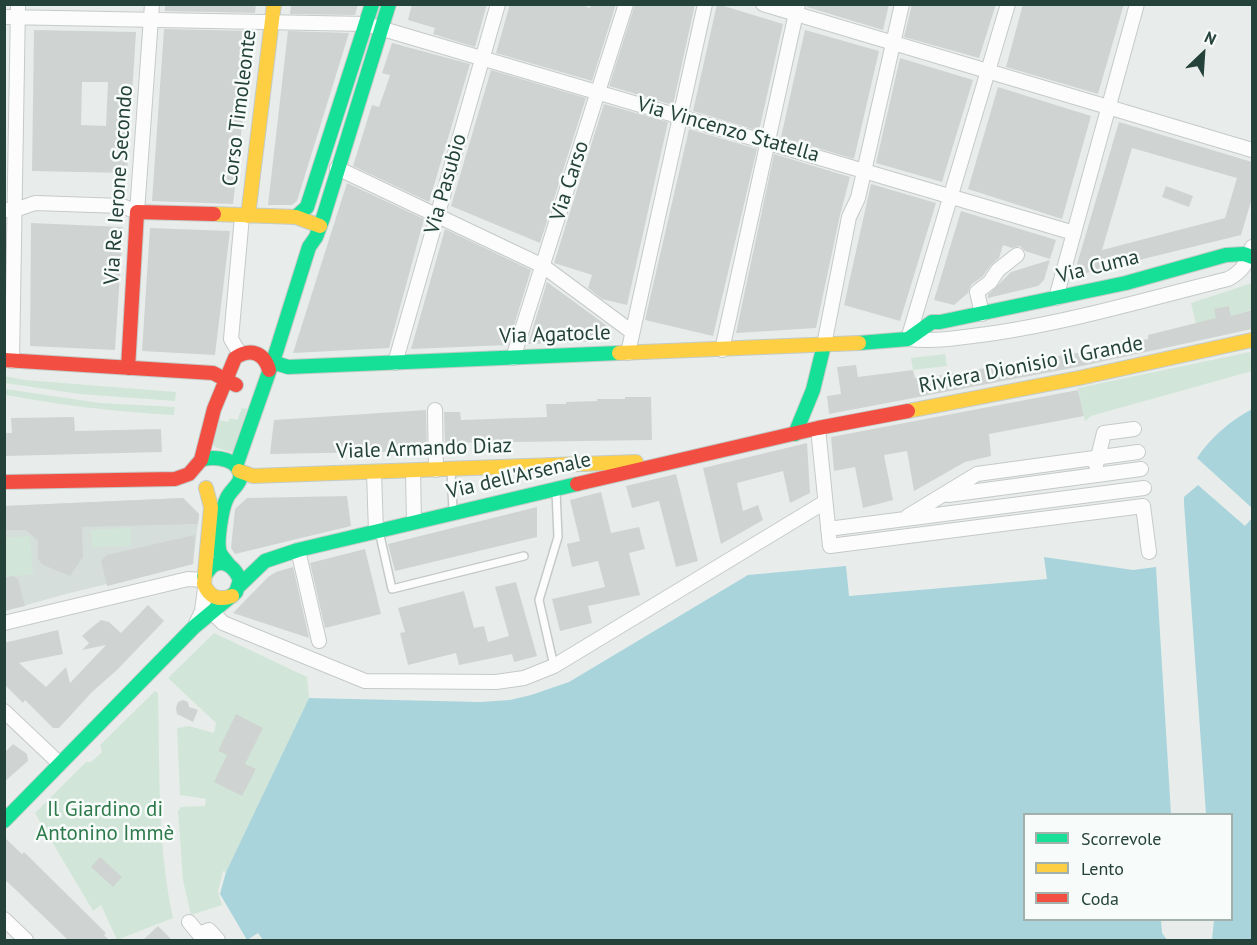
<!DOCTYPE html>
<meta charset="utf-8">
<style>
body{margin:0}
#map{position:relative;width:1257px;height:945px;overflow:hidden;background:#e8edeb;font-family:"PT Sans",sans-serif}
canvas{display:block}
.frame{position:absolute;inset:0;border:6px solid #24423a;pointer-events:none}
.legend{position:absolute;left:1023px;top:813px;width:210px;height:108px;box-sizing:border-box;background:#f7fbf9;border:2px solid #a3b1ad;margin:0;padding:8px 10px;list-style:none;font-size:18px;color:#24423a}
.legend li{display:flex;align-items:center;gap:12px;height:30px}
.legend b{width:30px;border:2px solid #a3b1ad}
.north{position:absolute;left:1173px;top:24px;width:60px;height:60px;-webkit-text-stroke:4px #f7fbf9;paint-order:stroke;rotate:25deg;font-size:16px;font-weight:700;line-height:24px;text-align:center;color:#24423a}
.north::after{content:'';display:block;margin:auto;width:21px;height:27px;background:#24423a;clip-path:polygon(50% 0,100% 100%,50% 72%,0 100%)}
</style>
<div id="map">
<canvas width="1257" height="945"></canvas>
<div class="frame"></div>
<ul class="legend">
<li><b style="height:8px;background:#16e098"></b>Scorrevole</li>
<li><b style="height:8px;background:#ffcf43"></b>Lento</li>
<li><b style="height:8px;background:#f24e42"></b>Coda</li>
</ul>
<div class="north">N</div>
</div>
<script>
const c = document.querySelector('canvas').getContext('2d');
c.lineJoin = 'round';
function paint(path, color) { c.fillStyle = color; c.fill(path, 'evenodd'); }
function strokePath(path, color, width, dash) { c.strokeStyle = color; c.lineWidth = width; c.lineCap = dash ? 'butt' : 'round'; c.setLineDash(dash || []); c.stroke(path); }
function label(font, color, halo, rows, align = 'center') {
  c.font = font + ' "PT Sans",sans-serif'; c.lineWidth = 5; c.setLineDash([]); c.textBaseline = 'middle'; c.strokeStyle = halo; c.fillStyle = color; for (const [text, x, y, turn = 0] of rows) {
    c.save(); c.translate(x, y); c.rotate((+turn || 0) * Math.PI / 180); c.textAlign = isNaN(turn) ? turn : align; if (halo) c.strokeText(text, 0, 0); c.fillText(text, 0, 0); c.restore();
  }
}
paint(new Path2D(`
 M183,498L199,514L193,564L107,586V584L66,594L5,611V506Z`), '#d6dedb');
paint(new Path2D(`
 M1252,283V310L1231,316L1229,306L1217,319L1196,324L1191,303Z
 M1250,352L1252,371L1091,416L1085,421L1078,388Z
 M945,354L947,366L913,370L911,358Z
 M5,376L25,380L176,392L175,401L80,394L5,383Z
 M5,389L100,403L175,407L174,415C117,412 61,405 5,395Z
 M242,408L247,409L233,451L230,452L215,447L213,444L219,420L228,422L230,418L237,420Z
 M131,528V546L92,547L91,530Z
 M30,536L33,574L5,577V538Z
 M214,633L307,677L309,698L226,872L223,871L218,892L222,905L191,915L183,880L178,811L181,807L205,806L206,799L180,795L177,728L189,726L214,733L216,723L168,678Z
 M155,691L158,693C160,768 157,845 173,918L117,940L101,905L93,911L35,813L86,762H91L102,752L100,745Z`), '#d1e6d8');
paint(new Path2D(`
 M1252,409V508L1197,458C1211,437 1230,421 1252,409Z
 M1198,485L1245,526L1252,518V940H1212L1214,920H1232V814H1206L1184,503V497Z
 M1044,557L1133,570L1156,567L1171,814H1024V920H1161L1162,933L1167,940H263L258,933L247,940L220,894L226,872L309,698L480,702L510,700L531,695L569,682L748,575L846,566L849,596L1047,579Z`), '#a9d4db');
paint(new Path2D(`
 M165,4H256L255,13L165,11Z
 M291,4H358L355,15L290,14Z
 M412,4H487L475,47L433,34L435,28L408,20Z
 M510,4H579L590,8L591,4H616L592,81L496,53Z
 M635,4H695L673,105L609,86Z
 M717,4L783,24L759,131L693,111Z
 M807,4H889L883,30L807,7Z
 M912,4H996L979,58L904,37Z
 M1023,4H1124L1098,94L1006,67Z
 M164,29L253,31L233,204L152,201Z
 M34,30L136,32L127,173L32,171ZM82,82H108L106,126L81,125Z
 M805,30L879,51L854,159L781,137Z
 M288,31L349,33L297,201L292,205H268Z
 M392,43L470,64L429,202L353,166L372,105L379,107L385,90L390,75L382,73Z
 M900,58L973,80L942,182L876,163Z
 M491,70L586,98L540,243L451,206Z
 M998,87L1091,116L1062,219L968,189Z
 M604,104L668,122L627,305L602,299L588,288L592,275L554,263Z
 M1119,122L1252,162V198L1241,235L1086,273L1077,264ZM1132,148L1237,178L1225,218L1102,250Z
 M689,129L757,149L713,336L645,320Z
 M774,154L850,177L840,215L816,328L736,333Z
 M347,183L424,219L389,348L293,353Z
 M871,184L936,203L900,321L844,305Z
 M1166,186L1193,196L1189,207L1162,197Z
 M961,211L1056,240L1050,259L1025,251L1020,246L1012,248L1003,245L999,258L991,265L983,276L971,285L968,293L954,305L934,300Z
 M31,223L123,227L115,350L30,346Z
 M150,228L230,231L215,355L142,351Z
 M445,229L531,270L508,345L411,349Z
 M1050,260L1044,280L1038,286L988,298V295L1011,272Z
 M547,282L610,328L606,341L528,344Z
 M1229,306L1231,316L1252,310V329L1077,367L829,414L827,396L841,394L837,367L856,365L858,377L913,370L915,378H925L1101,349L1100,345L1115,342V345L1148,339V335L1216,318L1214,309Z
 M1078,390L1084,416L989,434L991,456L965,462L914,491L907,451L884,455L893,500L863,508L855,467L834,471L831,437Z
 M625,397H651L652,440L445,443L444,412H460L461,420L547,417L546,404H566V402L597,401V399H625Z
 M426,410L427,451L270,454L274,420Z
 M74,417L75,431L161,429L162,452L4,456V433H12L11,418Z
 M807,443L810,493L790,503L783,471L737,483L743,511L758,505L763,520L721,544L703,468Z
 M676,474L698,561L676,567L659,501L632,508L626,486Z
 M601,492L611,533L639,527L645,549L629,553L640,595L588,606L592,623L560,631L552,599L605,587L598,561L572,567L567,544L580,541L570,500Z
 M347,496L351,526L235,554L231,548L235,509L247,498Z
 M183,498L199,514L198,524L82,527L83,557L70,576L43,565L38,559V541L26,530H4V506Z
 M537,507V537L395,571L388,544Z
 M195,535L193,564L107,586L101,561L107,555Z
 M365,549L381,614L325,628L310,563Z
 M293,567L309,638L233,613L268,577L276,572Z
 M13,576L18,579L25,606L4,611V578Z
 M516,582L537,656L514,662L512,654L459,665L456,653L408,665L400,633L405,632L398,608L464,591L474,628L484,626L488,642L509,636L495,587Z
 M148,605L164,621L117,670L92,692L59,728H53L25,700L23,703L4,684V643L58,630L63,654L19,663L46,687L66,667L70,683L106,645L82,650L89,643L82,636L91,628L101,620L109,622L121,633Z
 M183,700L188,702L189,707L198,710L193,722L177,714L176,708L178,702Z
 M236,714L263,728L245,764L256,769L242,796L214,782L227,755L218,751Z
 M13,744L27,754L28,761L4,782V753Z
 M4,837L22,854L24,852L106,933L104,935L109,940H68L15,889L4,879Z
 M100,857L122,877L113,887L91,867Z
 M158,926L172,940H143Z`), '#cfd4d2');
const lane = new Path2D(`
 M451,470L453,510
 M379,531L392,589L524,556
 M554,666L539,600L558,537L556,491`);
const street = new Path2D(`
 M763,4L1252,150
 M1008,4L908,339C938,342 965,337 995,333C1074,321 1151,298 1228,279C1243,271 1247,263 1252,247
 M4,17L366,24L1074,233
 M337,168L543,266L632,332
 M4,210H15L35,203L122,206L137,212L152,4
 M1056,298L1137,4
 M982,314L977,292L990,282L998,270L1017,255
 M824,345L849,217L858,198L902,4
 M722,350L798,4
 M628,353L705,4
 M240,354L231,339L242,216
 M513,358L626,4
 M12,361L18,4
 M395,363L498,4
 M435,410L436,470
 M818,428L830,546L1143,506L1149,552
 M1096,465L1104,433L1134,429
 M413,471L414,522
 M374,472L376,532
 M948,495L1141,469
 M908,516L977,474L1138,452
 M828,529L1144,488
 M298,550L319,641
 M214,610L218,618L223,623L365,681L496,682L524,678L554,666L825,502
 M4,623L188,579L204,580
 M195,626L202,611L205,588
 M4,711L60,764
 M4,919L26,940
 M189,922L204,940
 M199,934L209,930L218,940`);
const fast = new Path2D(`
 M296,217L307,207L372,4
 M859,343L908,339L932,322H940L1126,283L1226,255L1244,254L1252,257
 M266,360L288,367L619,353
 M795,434L813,390L824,345
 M201,460C214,455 243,459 240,479C238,486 230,491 227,498C222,507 216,543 220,553C222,557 226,561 228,564
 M236,466L276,352L309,247L316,237L323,218L389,4
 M239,586L265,561L298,550L577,484
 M4,821L194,627L236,592L240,580C236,570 226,558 214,565C210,567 207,573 204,576`);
const slow = new Path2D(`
 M214,214L296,217L320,226
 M248,216L274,4
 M619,353L859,343
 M908,411L1079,378L1252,340
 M239,471L253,476L636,462
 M206,488L211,507L204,584C209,597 219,601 232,596`);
const jam = new Path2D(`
 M4,360L213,373L236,385
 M128,368L137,212L214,214
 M4,482L175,479L189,474L201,460L214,409L235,358C250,348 264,352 269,370
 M577,484L818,428L908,411`);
strokePath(lane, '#c5cac8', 10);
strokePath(street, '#c5cac8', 16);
strokePath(fast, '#c3cbc8', 16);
strokePath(slow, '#c3cbc8', 16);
strokePath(jam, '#c3cbc8', 16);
strokePath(lane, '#fcfcfc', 7);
strokePath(street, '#fcfcfc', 14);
strokePath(fast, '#16e098', 14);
strokePath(slow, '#ffcf43', 14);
strokePath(jam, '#f24e42', 14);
label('21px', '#24423a', '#f7fbf9', [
 ["Corso Timoleonte",240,108,-83],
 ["Via Vincenzo Statella",728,130,16],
 ["Via Carso",570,181,-72],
 ["Via Pasubio",446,184,-74],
 ["Via Re Ierone Secondo",119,185,-86],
 ["Via Cuma",1098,267,-14],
 ["Via Agatocle",555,335,-2],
 ["Riviera Dionisio il Grande",1031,365,-11],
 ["Viale Armando Diaz",424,449,-2],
 ["Via dell'Arsenale",519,476,-13]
]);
label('21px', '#2d7a4b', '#f7fbf9', [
 ["Il Giardino di",105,810],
 ["Antonino Immè",105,834]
]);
</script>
